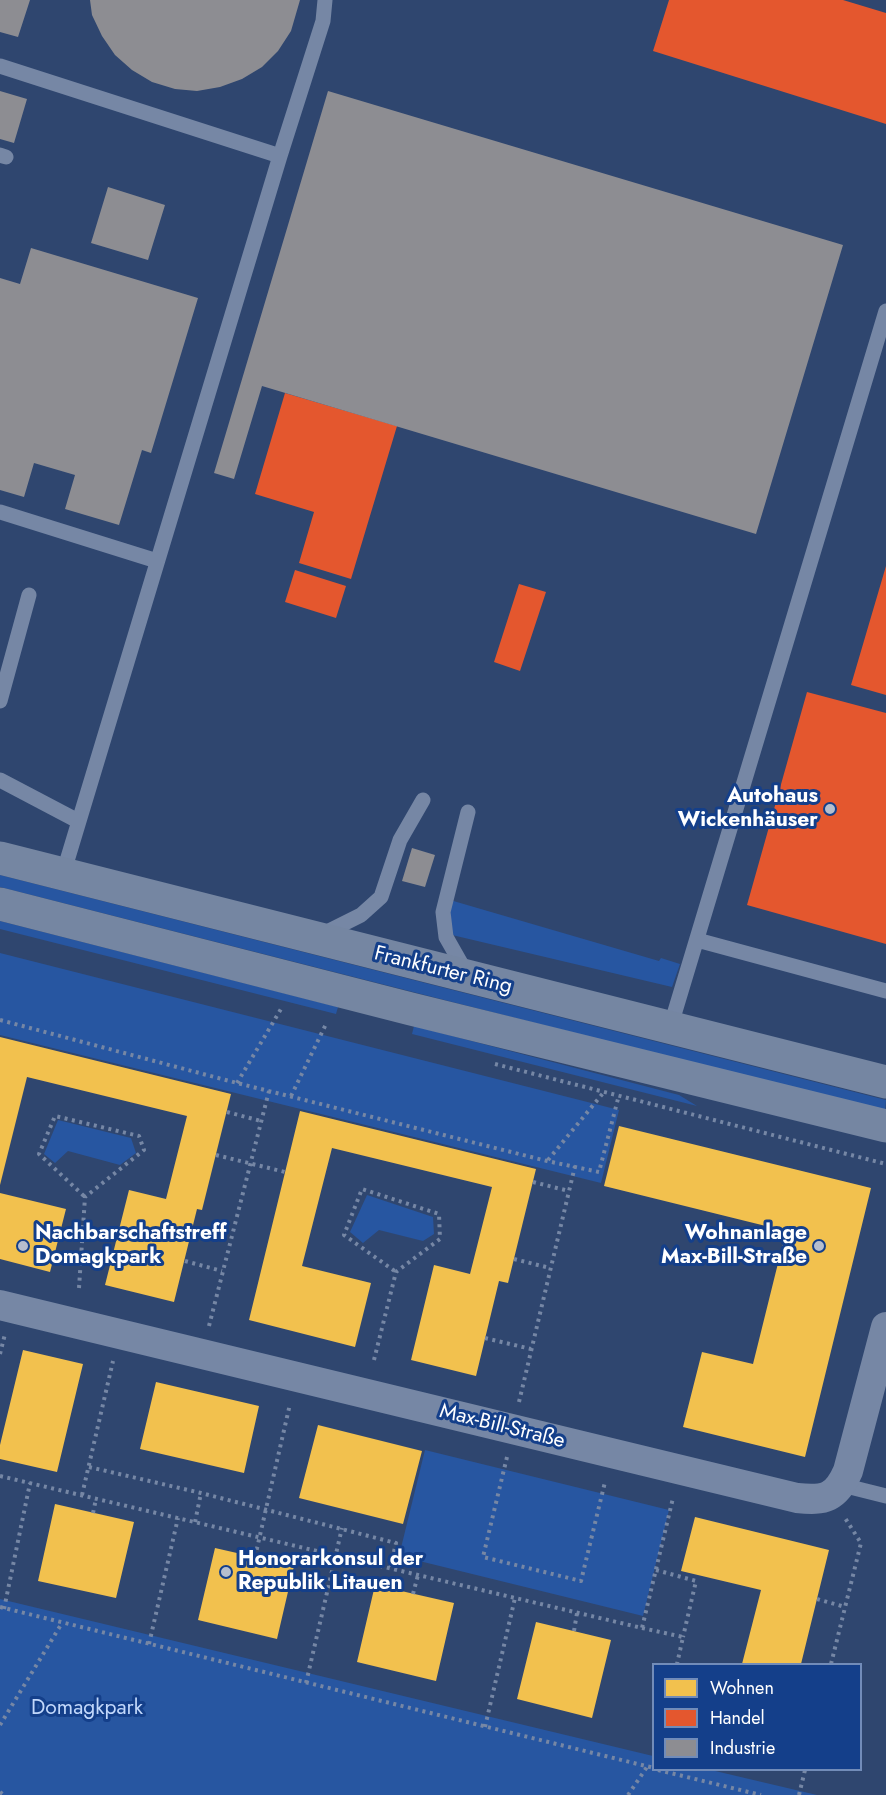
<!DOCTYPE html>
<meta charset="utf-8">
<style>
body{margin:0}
#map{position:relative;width:886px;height:1795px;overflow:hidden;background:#2f466f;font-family:Jost,sans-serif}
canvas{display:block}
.legend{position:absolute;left:652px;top:1663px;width:210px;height:108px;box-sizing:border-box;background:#143f8a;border:2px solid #728cb9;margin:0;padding:8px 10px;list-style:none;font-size:18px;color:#fff}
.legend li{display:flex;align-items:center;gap:12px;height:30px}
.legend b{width:30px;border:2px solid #728cb9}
</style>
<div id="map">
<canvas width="886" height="1795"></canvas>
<ul class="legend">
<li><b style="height:16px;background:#f2c14e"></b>Wohnen</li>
<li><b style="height:16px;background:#e4572e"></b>Handel</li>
<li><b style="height:16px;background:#8d8d92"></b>Industrie</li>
</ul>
</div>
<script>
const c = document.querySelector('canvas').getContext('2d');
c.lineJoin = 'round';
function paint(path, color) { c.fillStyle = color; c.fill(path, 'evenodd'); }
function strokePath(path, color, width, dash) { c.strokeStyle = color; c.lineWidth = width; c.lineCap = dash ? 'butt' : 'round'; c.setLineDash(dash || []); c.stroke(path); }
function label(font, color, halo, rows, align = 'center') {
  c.font = font + ' Jost,sans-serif'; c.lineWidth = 6; c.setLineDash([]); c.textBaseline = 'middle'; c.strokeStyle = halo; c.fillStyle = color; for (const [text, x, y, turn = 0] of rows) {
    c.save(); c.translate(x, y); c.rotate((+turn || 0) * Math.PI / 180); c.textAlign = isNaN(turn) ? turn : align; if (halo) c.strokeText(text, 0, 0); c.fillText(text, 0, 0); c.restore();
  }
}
paint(new Path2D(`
 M0,875L886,1100L885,1112L0,887Z
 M450,900L659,961L661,958L680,964L672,987L452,935L449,920Z
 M0,921L338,1007L336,1014L0,929Z
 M0,953L619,1110L601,1183L0,1035Z
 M414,1026L679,1095L697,1106L412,1034Z
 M58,1120L131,1138L136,1153L120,1165L68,1151L55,1163L44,1154Z
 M367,1195L433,1217L434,1234L423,1241L379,1230L363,1243L350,1232Z
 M425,1450L669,1510L643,1616L399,1556Z
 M0,1599L653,1756L654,1770H711L817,1795H0Z`), '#2756a1');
paint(new Path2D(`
 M0,1037L231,1094L202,1210L197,1209L174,1302L105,1285L129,1190L166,1199L187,1116L27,1077L0,1185Z
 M300,1111L536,1169L508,1283L499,1281L476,1376L411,1360L434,1265L470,1274L492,1187L332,1148L302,1266L371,1283L355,1347L249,1320Z
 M619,1126L871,1188L805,1457L683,1427L702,1352L753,1364L786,1231L604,1186Z
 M0,1193L66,1209L50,1272L0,1259Z
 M23,1350L83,1364L57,1472L0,1459V1445Z
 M156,1382L259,1406L244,1473L140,1449Z
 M318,1425L422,1451L403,1524L299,1498Z
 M55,1504L134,1522L116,1598L38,1581Z
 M695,1517L829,1550L801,1664H742L761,1590L681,1571Z
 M215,1548L294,1566L277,1639L198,1620Z
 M375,1585L454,1603L436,1681L357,1662Z
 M536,1622L611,1640L592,1718L517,1699Z`), '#f2c14e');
paint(new Path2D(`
 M669,0H843L886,13V124L653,51Z
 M285,393L397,426L351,579L299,563L314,512L255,494Z
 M886,566V695L851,685Z
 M295,570L346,586L336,618L285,602Z
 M519,584L546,592L520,671L494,662Z
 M807,692L886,713V944L747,905Z`), '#e4572e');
paint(new Path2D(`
 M0,0H30L18,37L0,32Z
 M90,0H300L291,31L278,51L262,67L242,79L220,87L197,91L175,89L152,82L132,70L115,55L102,36L92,15Z
 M0,91L27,99L14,143L0,139Z
 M328,91L843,245L756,534L262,386L234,479L214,473Z
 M108,187L165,205L148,260L91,243Z
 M31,248L198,298L151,453L142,450L119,525L65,509L75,475L34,463L24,497L0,490V278L20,284Z
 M412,848L435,855L425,887L402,881Z`), '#8d8d92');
strokePath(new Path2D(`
 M0,1020L237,1083L547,1161L599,1172L619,1095
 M495,1064L886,1164
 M237,1083L281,1009
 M291,1096L327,1022
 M227,1112L261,1121
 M216,1155L285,1172
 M548,1160L604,1092
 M533,1182L569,1191
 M514,1259L550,1268
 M185,1261L222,1271
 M79,1288L85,1197L144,1150L139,1136L55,1116L39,1154L85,1197
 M209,1326L269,1091
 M485,1338L531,1349
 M0,1354L5,1334
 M374,1360L396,1272L440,1239L439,1214L362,1189L344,1235L396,1272
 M519,1402L575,1166
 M507,1457L483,1557L581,1581L605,1482
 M89,1467L201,1493L396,1543L390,1569
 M0,1476L642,1628L673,1498
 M82,1495L113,1361
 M93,1513L96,1499
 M195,1522L201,1493
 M255,1557L290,1404
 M656,1570L696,1581L683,1637
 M413,1594L418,1575
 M817,1599L845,1607
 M0,1607L654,1768
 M4,1609L30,1483
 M642,1628L683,1637L677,1664
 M574,1631L577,1613
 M149,1644L178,1518
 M831,1664L861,1543L845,1518
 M306,1683L342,1528
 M0,1725L62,1623
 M485,1727L515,1598
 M658,1770L761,1795
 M0,1792L4,1795
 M628,1795L647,1767
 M799,1795L805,1770`), '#7687a5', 4, [3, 4.5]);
strokePath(new Path2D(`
 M0,66L280,156
 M0,155L6,157
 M0,512L157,561
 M0,701L29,595
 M0,780L78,821
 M63,874L280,156L323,21L325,0
 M319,936L361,915L381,897L400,840L423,800
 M697,940L886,991
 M467,974L446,937L443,912L468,812
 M670,1028L886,311
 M842,1485L886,1496`), '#7687a5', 15);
strokePath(new Path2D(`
 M0,1305L797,1498C825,1501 836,1498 848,1471L886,1327`), '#7687a5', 30);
strokePath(new Path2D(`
 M0,858L886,1082
 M0,904L411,1009L886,1126`), '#7586a2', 33);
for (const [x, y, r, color] of [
 [830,809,6,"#b6becd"],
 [23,1246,6,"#b6becd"],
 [819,1246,6,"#b6becd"],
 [226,1572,6,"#b6becd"]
]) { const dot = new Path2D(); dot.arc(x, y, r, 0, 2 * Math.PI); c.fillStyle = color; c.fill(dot); strokePath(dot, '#143f8a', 2); }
label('bold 21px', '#fff', '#143f8a', [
 ["Autohaus",818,797],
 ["Wickenhäuser",818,821],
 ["Nachbarschaftstreff",35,1234,"left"],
 ["Domagkpark",35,1258,"left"],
 ["Wohnanlage",807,1234],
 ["Max-Bill-Straße",807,1258],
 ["Honorarkonsul der",238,1560,"left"],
 ["Republik Litauen",238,1584,"left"]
], 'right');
label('21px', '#fff', '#143f8a', [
 ["Frankfurter Ring",443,971,14],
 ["Max-Bill-Straße",502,1427,14]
]);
label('21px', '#c2d8fb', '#143f8a', [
 ["Domagkpark",87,1709]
]);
</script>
